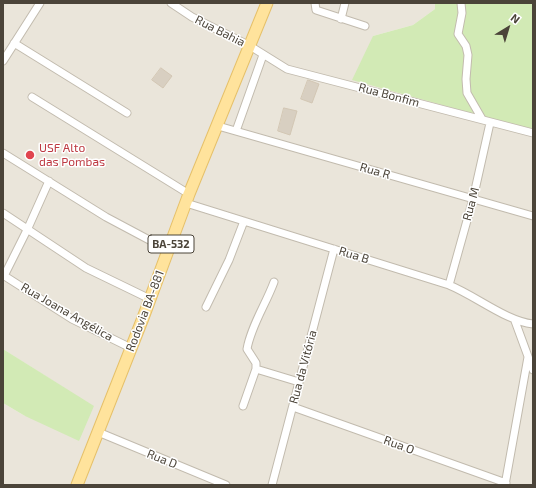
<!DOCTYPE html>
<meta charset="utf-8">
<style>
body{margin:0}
#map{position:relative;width:536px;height:488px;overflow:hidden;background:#f6f3ec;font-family:"Exo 2",sans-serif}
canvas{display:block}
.frame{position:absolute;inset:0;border:4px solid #4b4439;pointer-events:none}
.north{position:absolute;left:488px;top:8px;width:40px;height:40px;-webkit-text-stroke:3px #fff;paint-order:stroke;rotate:38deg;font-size:11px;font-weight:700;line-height:16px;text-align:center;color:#4b4439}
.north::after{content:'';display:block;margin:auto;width:14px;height:18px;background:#4b4439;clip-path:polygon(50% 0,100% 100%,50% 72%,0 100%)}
</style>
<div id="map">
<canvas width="536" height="488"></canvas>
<div class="frame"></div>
<div class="north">N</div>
</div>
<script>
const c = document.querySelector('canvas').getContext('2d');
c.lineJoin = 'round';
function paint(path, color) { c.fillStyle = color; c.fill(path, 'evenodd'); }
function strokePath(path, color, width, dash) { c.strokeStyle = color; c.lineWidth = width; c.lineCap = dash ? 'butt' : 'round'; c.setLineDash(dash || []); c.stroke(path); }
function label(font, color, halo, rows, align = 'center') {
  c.font = font + ' "Exo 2",sans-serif'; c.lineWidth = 3; c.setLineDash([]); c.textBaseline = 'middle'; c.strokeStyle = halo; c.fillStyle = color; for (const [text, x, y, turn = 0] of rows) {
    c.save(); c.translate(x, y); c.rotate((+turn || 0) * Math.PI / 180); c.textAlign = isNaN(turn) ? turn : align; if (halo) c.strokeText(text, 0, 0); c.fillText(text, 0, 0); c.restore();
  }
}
paint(new Path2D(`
 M3,3H435V9L413,25L373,36L500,121L533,129V485H3V403L25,416L94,407L3,349Z`), '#eae5da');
paint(new Path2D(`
 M435,3H533V129L500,121L352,80L373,36L413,25L435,9Z
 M3,349L94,406L79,441L25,416L3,403Z`), '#d2eab5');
const building = new Path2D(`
 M161,68L172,76L163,88L152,80Z
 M308,80L319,84L312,103L301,99Z
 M284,108L297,111L290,135L278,131Z`);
paint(building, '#d8cfc1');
strokePath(building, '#d3c7b4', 1);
const street = new Path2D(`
 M171,3L192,17L250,46L287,69L533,133
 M315,3L316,10L365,26
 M461,3L462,13L458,34L466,46L468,55L466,79L467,93L482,119
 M341,19L345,3
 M14,43L127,113
 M3,61L40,3
 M32,97L189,194
 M218,126L533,216
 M236,131L263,55
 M3,153L106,217L168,250
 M186,203L449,285C476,296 506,321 533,324
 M3,213L86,268L150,299
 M3,275L72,319L131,348
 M4,276L28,228L49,181
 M449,285L473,199L490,123
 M206,307L229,260L244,221
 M515,321L533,370
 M256,369L299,382
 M243,406L256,369V363L247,349C251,326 266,304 274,282
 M293,407L506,483
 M98,432L226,485
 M272,485L334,249
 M505,485L528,357`);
const primary = new Path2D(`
 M77,485L143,318L189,194L267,3`);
strokePath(street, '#c2bbae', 9);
strokePath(primary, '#e6c16a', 13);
strokePath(street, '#fff', 7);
strokePath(primary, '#ffe39c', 11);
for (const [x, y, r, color] of [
 [30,155,5,"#e0444e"]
]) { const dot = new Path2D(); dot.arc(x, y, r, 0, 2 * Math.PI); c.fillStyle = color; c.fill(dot); strokePath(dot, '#fff', 1.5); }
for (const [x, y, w] of [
 [171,244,46]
]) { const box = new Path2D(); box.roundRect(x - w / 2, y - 9, w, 18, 3); c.fillStyle = '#fff'; c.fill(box); strokePath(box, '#4b4439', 1); }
label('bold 11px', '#4b4439', null, [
 ["BA-532",171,244]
]);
label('12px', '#4b4439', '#fff', [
 ["Rua Bahia",220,31,27],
 ["Rua Bonfim",389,95,15],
 ["Rua R",375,171,16],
 ["Rua M",471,204,-75],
 ["Rua B",354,255,17],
 ["Rodovia BA-881",145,311,-69],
 ["Rua Joana Angélica",67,312,30],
 ["Rua da Vitória",303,367,-75],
 ["Rua O",399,445,20],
 ["Rua D",162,459,22]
]);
label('12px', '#be3a42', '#fff', [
 ["USF Alto",39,148],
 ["das Pombas",39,162]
], 'left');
</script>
